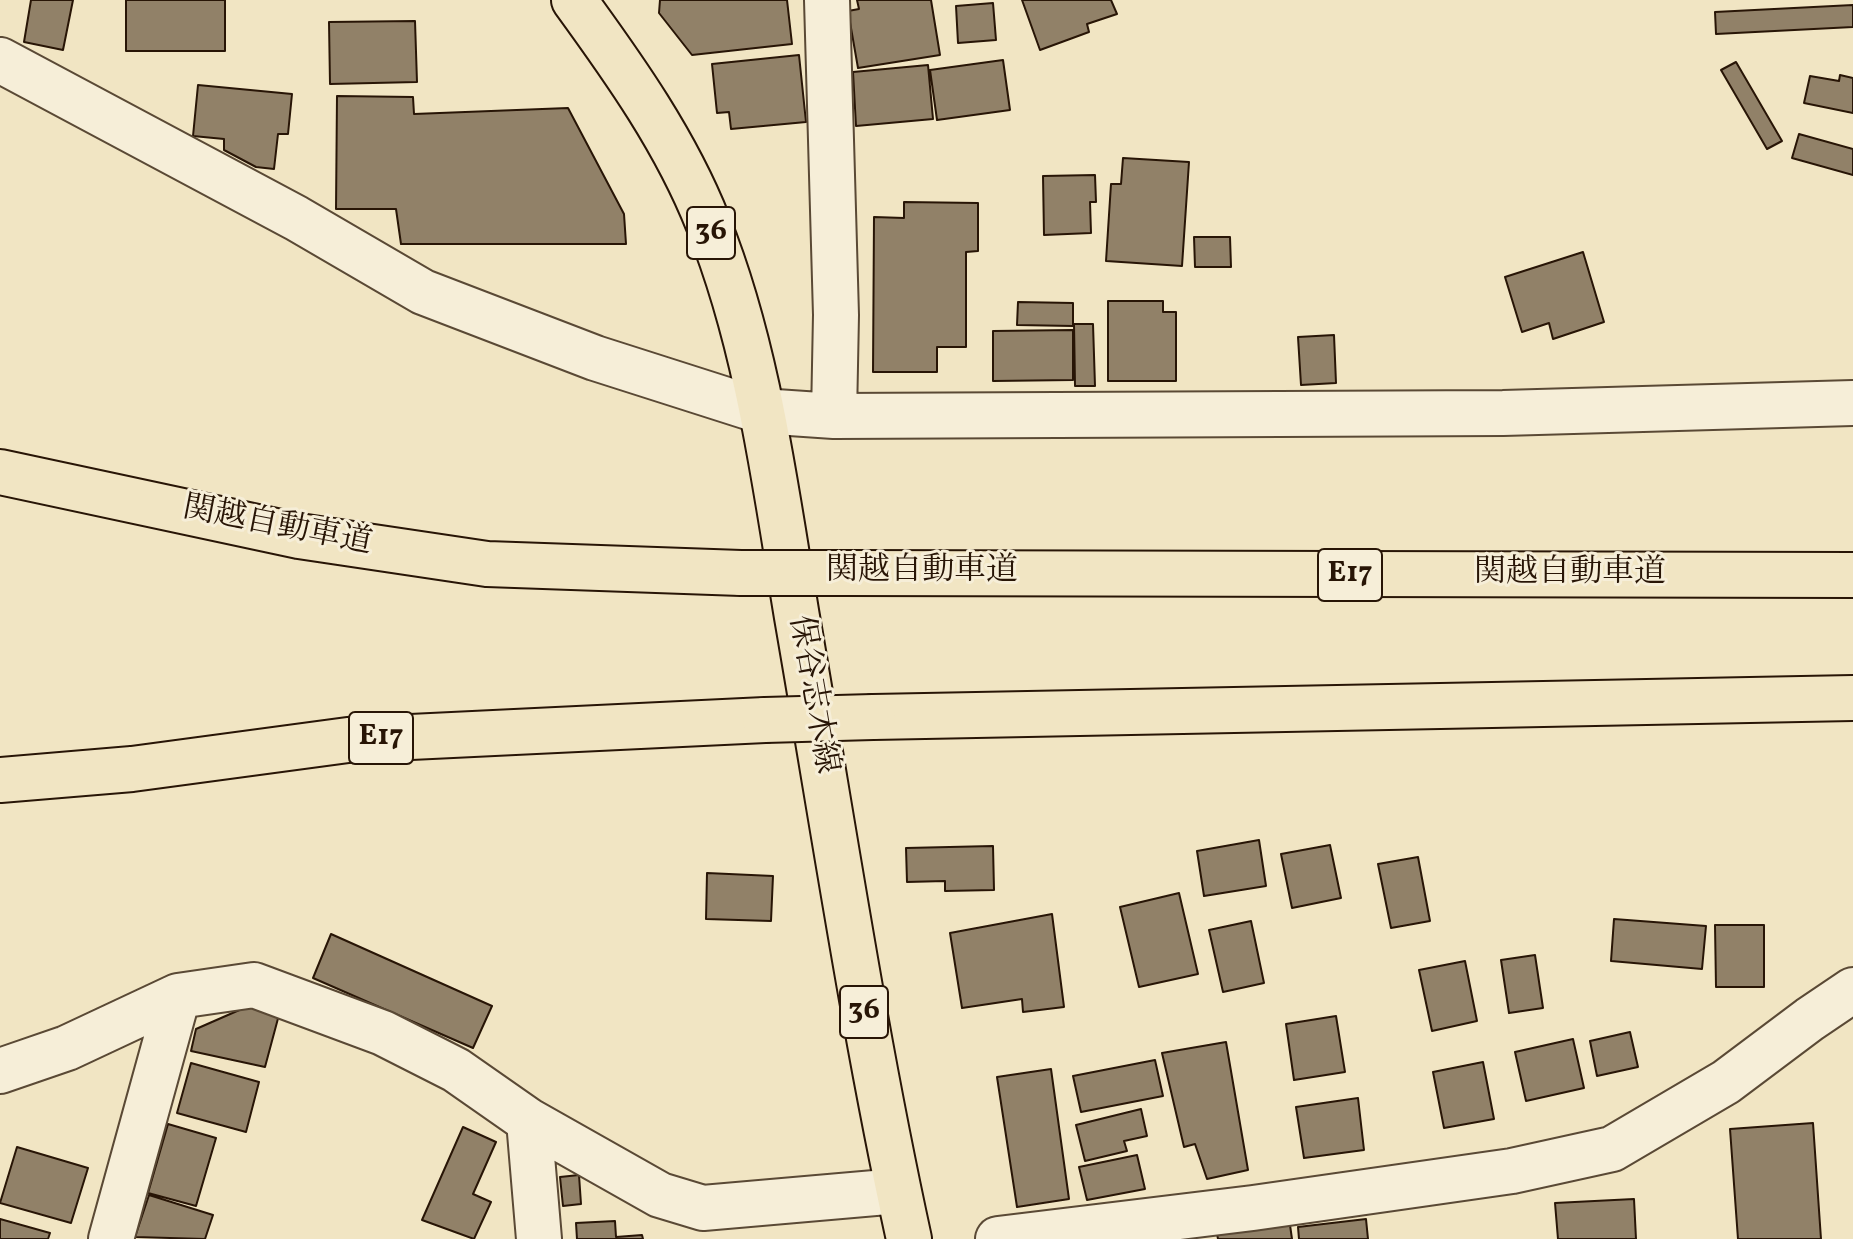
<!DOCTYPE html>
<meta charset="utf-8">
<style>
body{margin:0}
canvas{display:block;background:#f1e5c3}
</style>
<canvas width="1853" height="1239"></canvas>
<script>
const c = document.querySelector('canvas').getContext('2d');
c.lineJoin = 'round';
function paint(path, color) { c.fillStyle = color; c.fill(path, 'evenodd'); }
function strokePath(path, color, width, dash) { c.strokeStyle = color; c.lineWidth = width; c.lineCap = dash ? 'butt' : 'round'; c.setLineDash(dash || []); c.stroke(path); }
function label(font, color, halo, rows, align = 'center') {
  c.font = font + ' Vollkorn,"Noto Serif JP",serif'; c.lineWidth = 6; c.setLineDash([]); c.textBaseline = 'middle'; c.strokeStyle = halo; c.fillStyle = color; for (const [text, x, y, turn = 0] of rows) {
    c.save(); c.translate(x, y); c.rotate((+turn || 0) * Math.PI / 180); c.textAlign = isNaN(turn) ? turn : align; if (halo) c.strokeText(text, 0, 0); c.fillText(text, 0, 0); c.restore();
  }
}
const building = new Path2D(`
 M31,0H73L63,50L24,42Z
 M126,0H225V51H126Z
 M660,0H787L792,44L692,55L659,13Z
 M857,0H931L940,55L858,68L848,11L859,9Z
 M1022,0H1111L1117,14L1087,24L1089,32L1040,50Z
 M993,3L996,40L958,43L956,6Z
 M1853,5V27L1716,34L1715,12Z
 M415,21L417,82L330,84L329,22Z
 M799,55L806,122L731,129L729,112L717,113L712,64Z
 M1003,60L1010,110L937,120L930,70Z
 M1736,62L1782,141L1767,149L1721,70Z
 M928,65L933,119L856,126L853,72Z
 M1840,75L1853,78V113L1804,103L1810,76L1839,81Z
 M198,85L292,94L288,134H278L274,169L256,167L224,150V139L193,136Z
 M337,96L413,97L414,114L568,108L624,214L626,244H401L396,209H336Z
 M1799,134L1853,149V175L1792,158Z
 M1123,158L1189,162L1182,266L1106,261L1111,184H1121Z
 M1095,175L1096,202H1090L1091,233L1044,235L1043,176Z
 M904,202L978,203V251L966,252V347H937V372H873L874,217L904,218Z
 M1194,237H1230L1231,267H1195Z
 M1583,252L1604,322L1553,339L1549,323L1522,332L1505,277Z
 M1108,301H1163V312H1176V381H1108Z
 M1018,302L1073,303V326L1017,325Z
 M1074,324H1093L1095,386H1075Z
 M1073,330V380L993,381V331Z
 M1334,335L1336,383L1301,385L1298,337Z
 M1259,840L1266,886L1204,896L1197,851Z
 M1330,845L1341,898L1292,908L1281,854Z
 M993,846L994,890L945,891V881L907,882L906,848Z
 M1418,857L1430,921L1391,928L1378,864Z
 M707,873L773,876L771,921L706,919Z
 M1179,893L1198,974L1139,987L1120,907Z
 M1052,914L1064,1007L1023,1012L1022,999L962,1008L950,933Z
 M1614,919L1706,926L1702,969L1611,961Z
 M1251,921L1264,983L1223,992L1209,930Z
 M1715,925H1764V987H1716Z
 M331,934L492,1006L473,1048L313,978Z
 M1535,955L1543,1008L1509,1013L1501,960Z
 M1465,961L1477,1021L1432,1031L1419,970Z
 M253,1004L280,1011L265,1067L191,1051L196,1029Z
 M1336,1016L1345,1072L1294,1080L1286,1024Z
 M1630,1032L1638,1067L1597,1076L1590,1041Z
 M1573,1039L1584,1088L1526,1101L1515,1052Z
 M1226,1042L1248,1170L1207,1179L1195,1144L1184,1147L1162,1053Z
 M1155,1060L1163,1096L1081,1112L1073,1076Z
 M1483,1062L1494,1119L1444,1128L1433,1072Z
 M191,1063L259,1082L246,1132L177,1113Z
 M1051,1069L1069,1199L1017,1207L997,1077Z
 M1358,1098L1364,1150L1304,1158L1296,1107Z
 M1141,1109L1147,1136L1124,1141L1127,1151L1085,1161L1076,1125Z
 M1813,1123L1821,1239H1738L1730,1129Z
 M168,1124L216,1138L196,1206L148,1193Z
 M463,1127L496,1142L473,1194L491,1202L474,1239L422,1220Z
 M17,1147L88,1168L71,1223L0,1203Z
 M1137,1155L1145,1189L1087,1200L1079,1167Z
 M579,1175L581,1204L563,1206L560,1177Z
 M149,1195L213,1215L205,1239L135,1237Z
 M1634,1199L1636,1239H1558L1555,1203Z
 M0,1219L50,1233L48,1239H0Z
 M1366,1219L1368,1239H1299L1298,1227Z
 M615,1221L616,1237L642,1235L643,1239H577L576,1223Z
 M1290,1225L1292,1239H1218L1217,1234Z`);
paint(building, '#918168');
strokePath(building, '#281506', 2);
const minor = new Path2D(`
 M827,0L836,315L834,416
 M0,60L296,218L423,292L595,358L761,411L834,416L1503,413L1853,403
 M0,1071L67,1048L178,996L254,985L383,1033L456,1070L529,1121L660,1195L703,1208L898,1191
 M529,1121L539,1239
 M111,1239L178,996
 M998,1239L1253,1208L1512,1171L1612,1149L1726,1082L1810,1019L1853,990`);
const major = new Path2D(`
 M574,0C625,70 676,142 708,223C758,347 775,485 797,617C833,824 864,1033 909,1239`);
const highway = new Path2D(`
 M0,472L299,536L487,564L741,573
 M847,573L1853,575
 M873,717L1853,698
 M0,780L132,769L348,740L765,720`);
strokePath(minor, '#5a4935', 48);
strokePath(major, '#281506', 48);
strokePath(highway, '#281506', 48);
strokePath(minor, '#f6eed8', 44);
strokePath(major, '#f1e5c3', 44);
strokePath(highway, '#f1e5c3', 44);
const highwayBridge = new Path2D(`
 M741,573H847
 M765,720L873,717`);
strokePath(highwayBridge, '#281506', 48, []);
strokePath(highwayBridge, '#f1e5c3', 44);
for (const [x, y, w] of [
 [711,233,48],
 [1350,575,64],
 [381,738,64],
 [864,1012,48]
]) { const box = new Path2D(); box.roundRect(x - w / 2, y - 26, w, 52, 6); c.fillStyle = '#f6eed8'; c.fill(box); strokePath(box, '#281506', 2); }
label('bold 30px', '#281506', null, [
 ["36",711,233],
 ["E17",1350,575],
 ["E17",381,738],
 ["36",864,1012]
]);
label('32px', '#281506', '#f6eed8', [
 ["関越自動車道",277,528,11],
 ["関越自動車道",922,573],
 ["関越自動車道",1570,575],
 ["保谷志木線",811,695,80]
]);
</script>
